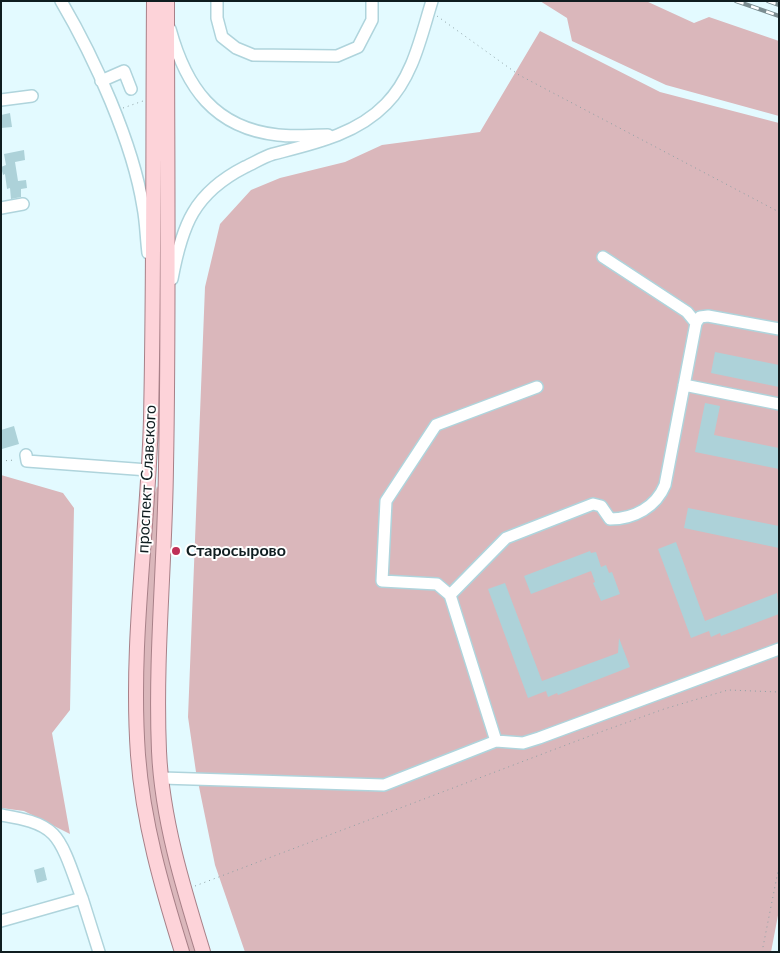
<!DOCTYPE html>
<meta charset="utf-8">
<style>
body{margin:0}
#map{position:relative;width:780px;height:953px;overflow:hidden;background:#e3faff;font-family:Lato,sans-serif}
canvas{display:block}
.frame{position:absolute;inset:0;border:2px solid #0f1d20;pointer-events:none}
</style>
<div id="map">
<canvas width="780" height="953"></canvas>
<div class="frame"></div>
</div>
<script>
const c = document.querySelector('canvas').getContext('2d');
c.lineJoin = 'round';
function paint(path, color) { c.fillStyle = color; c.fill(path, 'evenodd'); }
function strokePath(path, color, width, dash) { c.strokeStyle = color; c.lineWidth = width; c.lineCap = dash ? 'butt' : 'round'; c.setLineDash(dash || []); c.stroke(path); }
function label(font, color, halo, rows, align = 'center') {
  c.font = font + ' Lato,sans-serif'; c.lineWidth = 4; c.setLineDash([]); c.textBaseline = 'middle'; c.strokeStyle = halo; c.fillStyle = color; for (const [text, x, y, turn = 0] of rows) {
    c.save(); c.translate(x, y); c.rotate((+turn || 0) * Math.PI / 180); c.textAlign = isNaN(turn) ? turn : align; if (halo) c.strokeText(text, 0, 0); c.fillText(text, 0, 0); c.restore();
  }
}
paint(new Path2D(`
 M540,1H646L694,23L709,17L779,41V116L666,85L572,41L567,18Z
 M540,31L660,92L779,123V910L771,952H245L215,865L196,772L188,717L205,287L220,224L251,190L280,178L345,162L382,145L480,132Z
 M1,475L63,493L74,508L70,710L52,733L70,834L24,811L1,808Z
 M157,486L159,490L153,710L198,952H188C172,896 155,840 148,781C137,688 147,593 153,500Z`), '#dab7bb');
paint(new Path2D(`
 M10,113L12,127L1,128V115Z
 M24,150L25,160L15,162L18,181L26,180L27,188L21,189V197L11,199L10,188L7,189L5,174L3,175L1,167L6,165L4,154Z
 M715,352L779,365V387L711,373Z
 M705,403L720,406L714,435L779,448V469L695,452Z
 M14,426L19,444L2,449L1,430Z
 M688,508L779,526V548L684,528Z
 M676,542L705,621L777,593L779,614L721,636L720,633L711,637L709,631L691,638L658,549Z
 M590,551L591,553L596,552L601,567L606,565L609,573L612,572L620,594L601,601L593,583L595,582L591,571L531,594L524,576Z
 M505,583L542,681L618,653L619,638L630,667L558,695L557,693L548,697L546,691L528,698L488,589Z
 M44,867L47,880L37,883L34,870Z`), '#add2d9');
const minor = new Path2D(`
 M61,1C94,57 133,143 143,207C146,222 146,237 148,253
 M217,1V18L222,37L236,48L253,55L337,56L358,47L372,20V1
 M170,29C186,87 214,128 278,135C294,137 312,135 328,135
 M101,81L124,71L131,89
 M1,100L32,96
 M1,208L23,204
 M603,257L687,312L696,323
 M172,279C182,225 194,193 245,167C254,163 263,157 273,154C312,144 356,135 386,104C413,77 421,36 432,1
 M684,385L779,404
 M26,455L27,461L148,470
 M450,595L437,584L382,581L386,501L436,425L537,387
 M496,741L450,595L506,538L593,504L601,506L610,519C634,519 656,507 665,485L696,323L700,317L708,316L779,329
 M162,778L384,785L496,741L523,743L539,738L779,649
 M1,815C18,818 40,821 53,834C66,847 75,881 82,898
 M1,921L82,898L99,952`);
const major = new Path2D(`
 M154,1C153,141 154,280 151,419C148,531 130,643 138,755C143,822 162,888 182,952
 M167,1C167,157 169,312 166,467C165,562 155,656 159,751C162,819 183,887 203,952`);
strokePath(minor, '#afd4dc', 14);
strokePath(major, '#a88088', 16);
strokePath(new Path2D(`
 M437,16L519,75L779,212
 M123,108L143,101
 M1,461L15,460
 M195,886L595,734L664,709L728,690L779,692
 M762,952L779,866`), '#8da0a4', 1, [1, 4]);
strokePath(minor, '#fff', 11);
strokePath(major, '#fdd3d9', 14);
const rail = new Path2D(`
 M736,1L779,16
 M768,1L779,5`);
strokePath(rail, '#7b8d91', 4.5);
strokePath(rail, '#fff', 2.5, [8]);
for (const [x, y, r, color] of [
 [176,551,5,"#bf2f57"]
]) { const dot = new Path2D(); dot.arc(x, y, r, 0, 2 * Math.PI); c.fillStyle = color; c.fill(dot); strokePath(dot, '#fff', 2); }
label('16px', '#0f1d20', '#fff', [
 ["проспект Славского",147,479,-87]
]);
label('bold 16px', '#0f1d20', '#fff', [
 ["Старосырово",186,551]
], 'left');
</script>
